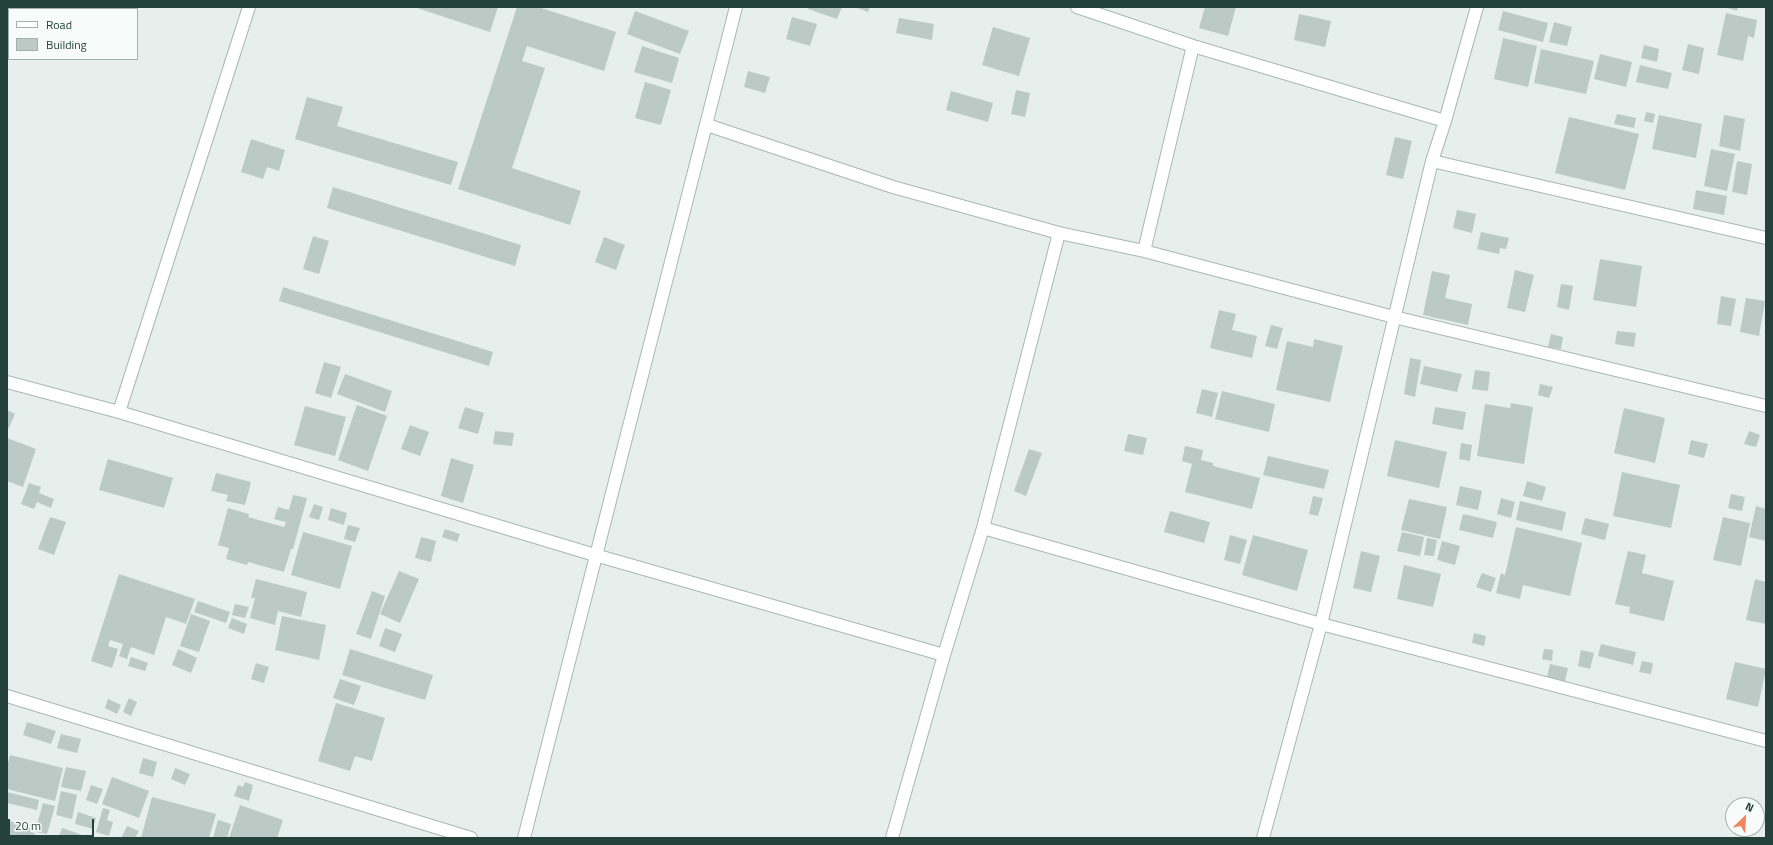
<!DOCTYPE html>
<style>
body{margin:0}
#map{position:relative;width:1773px;height:845px;overflow:hidden;background:#e6efeb;font-family:"Titillium Web",sans-serif}
canvas{display:block}
.frame{position:absolute;inset:0;border:8px solid #24423a;pointer-events:none}
.legend{position:absolute;left:8px;top:8px;width:130px;height:52px;box-sizing:border-box;background:#f7fbf9;border:1px solid #a3b1ad;margin:0;padding:5px 7px;list-style:none;font-size:12px;color:#24423a}
.legend li{display:flex;align-items:center;gap:8px;height:20px}
.legend b{width:20px;border:1px solid #a3b1ad}
.north{position:absolute;left:1725px;top:797px;width:40px;height:40px;box-sizing:border-box;background:#f7fbf9;border:1px solid #a3b1ad;border-radius:50%;rotate:25deg;font-size:11px;font-weight:700;line-height:16px;text-align:center;color:#24423a}
.north::after{content:'';display:block;margin:auto;width:14px;height:18px;background:#f4845f;clip-path:polygon(50% 0,100% 100%,50% 72%,0 100%)}
.scale{position:absolute;left:8px;top:819px;width:86px;height:18px;box-sizing:border-box;border:2px solid #24423a;border-top:0;padding-left:5px;font-size:12px;line-height:14px;white-space:nowrap;color:#24423a;-webkit-text-stroke:3px #f7fbf9;paint-order:stroke}
</style>
<div id="map">
<canvas width="1773" height="845"></canvas>
<div class="frame"></div>
<ul class="legend">
<li><b style="height:5px;background:#fff"></b>Road</li>
<li><b style="height:11px;background:#bbcac4"></b>Building</li>
</ul>
<div class="north">N</div>
<div class="scale">20 m</div>
</div>
<script>
const c = document.querySelector('canvas').getContext('2d');
c.lineJoin = 'round';
function paint(path, color) { c.fillStyle = color; c.fill(path, 'evenodd'); }
function strokePath(path, color, width, dash) { c.strokeStyle = color; c.lineWidth = width; c.lineCap = dash ? 'butt' : 'round'; c.setLineDash(dash || []); c.stroke(path); }
paint(new Path2D(`
 M414,7H498L490,32Z
 M517,7H538L616,32L604,71L527,46L522,61L545,68L512,168L581,191L570,225L458,189Z
 M808,7H842L837,19L808,9Z
 M855,7H870L868,12Z
 M1205,7H1236L1228,36L1199,28Z
 M1724,7H1738L1737,11Z
 M635,11L689,31L680,54L627,34Z
 M1503,11L1548,23L1543,42L1498,30Z
 M1726,13L1757,20L1754,38L1748,36L1743,61L1717,55Z
 M1299,14L1331,21L1325,47L1294,40Z
 M792,17L817,24L810,46L786,39Z
 M899,18L934,24L932,40L896,33Z
 M1554,22L1572,27L1567,46L1549,42Z
 M993,27L1030,38L1019,76L982,65Z
 M1503,38L1537,46L1528,87L1494,79Z
 M1688,44L1704,48L1699,74L1682,70Z
 M1644,45L1659,49L1657,62L1641,58Z
 M642,46L679,58L672,83L634,72Z
 M1541,49L1594,61L1586,94L1534,83Z
 M1600,54L1632,62L1626,87L1594,79Z
 M1640,65L1672,73L1668,89L1636,82Z
 M748,71L770,77L765,93L744,87Z
 M645,82L671,90L661,125L635,118Z
 M1016,90L1030,93L1025,117L1011,114Z
 M951,91L993,103L988,122L946,110Z
 M307,97L343,107L337,126L458,162L451,185L295,139Z
 M1646,112L1655,114L1653,123L1644,121Z
 M1617,114L1636,118L1634,128L1614,124Z
 M1659,115L1702,124L1696,158L1652,149Z
 M1724,115L1745,119L1740,151L1719,146Z
 M1569,117L1639,134L1625,190L1555,173Z
 M1395,137L1412,141L1403,179L1386,175Z
 M251,139L285,150L279,171L267,167L263,179L241,172Z
 M1711,149L1735,154L1727,191L1704,186Z
 M1737,161L1752,164L1747,195L1732,192Z
 M333,187L521,245L515,266L327,208Z
 M1696,190L1727,196L1724,215L1693,209Z
 M1457,210L1476,214L1472,233L1453,228Z
 M1481,232L1509,238L1506,249L1500,248L1499,254L1477,249Z
 M313,236L329,241L319,274L303,269Z
 M604,237L625,245L616,270L595,262Z
 M1600,259L1642,266L1636,307L1593,300Z
 M1515,270L1534,275L1525,312L1507,308Z
 M1432,271L1450,275L1445,298L1472,304L1468,325L1423,315Z
 M1561,284L1573,286L1569,310L1557,307Z
 M283,287L493,352L489,366L279,301Z
 M1721,296L1736,299L1731,326L1717,324Z
 M1746,298L1765,301L1759,336L1740,332Z
 M1219,310L1236,314L1232,330L1257,336L1252,358L1210,348Z
 M1271,325L1283,328L1277,349L1265,346Z
 M1617,331L1636,333L1634,347L1615,344Z
 M1551,334L1563,337L1561,349L1548,347Z
 M1314,339L1343,346L1330,402L1276,390L1287,341L1313,347Z
 M1410,358L1421,360L1415,397L1404,394Z
 M324,362L341,367L331,398L315,393Z
 M1424,366L1462,374L1457,392L1420,384Z
 M1475,370L1490,372L1488,391L1472,389Z
 M345,374L392,391L385,412L337,394Z
 M1540,384L1553,387L1549,398L1538,395Z
 M1202,389L1218,393L1212,417L1196,413Z
 M1222,391L1275,404L1269,432L1215,419Z
 M1511,403L1533,407L1524,464L1477,456L1485,404L1510,408Z
 M357,405L387,416L368,471L338,460Z
 M305,406L346,417L335,456L294,445Z
 M465,407L484,413L478,434L458,428Z
 M1435,407L1466,412L1463,430L1432,424Z
 M1624,408L1665,418L1655,463L1614,453Z
 M7,410L15,414L9,428L7,427Z
 M410,425L429,432L420,456L401,449Z
 M495,431L514,433L512,446L493,444Z
 M1749,431L1760,435L1756,447L1744,444Z
 M1128,434L1147,438L1143,455L1124,451Z
 M7,438L36,449L23,487L7,481Z
 M1395,440L1447,452L1439,488L1387,476Z
 M1691,440L1708,444L1704,458L1688,454Z
 M1461,443L1472,445L1470,461L1459,459Z
 M1185,446L1203,450L1201,460L1213,463V466L1260,478L1252,509L1185,492L1192,464L1182,461Z
 M1029,449L1042,453L1026,496L1014,491Z
 M1268,456L1329,470L1324,489L1263,475Z
 M451,458L474,465L463,503L441,496Z
 M108,459L173,478L164,508L99,490Z
 M1622,472L1680,485L1671,528L1613,516Z
 M216,473L251,482L245,505L226,501L228,495L211,491Z
 M1527,481L1546,487L1542,501L1523,496Z
 M29,483L41,487L39,493L54,499L51,508L37,502L34,509L21,504Z
 M1460,486L1482,491L1478,510L1456,505Z
 M1731,494L1745,497L1742,511L1728,508Z
 M293,495L307,498L293,549H291L284,572L248,562L247,565L226,559L229,548L218,545L228,508L249,514L248,517L284,527L286,522L274,519L278,507L289,510Z
 M1313,496L1323,498L1318,516L1309,514Z
 M1501,498L1515,502L1511,518L1497,514Z
 M1409,499L1447,507L1440,539L1401,530Z
 M1520,501L1566,512L1562,531L1516,520Z
 M314,504L323,507L319,520L309,517Z
 M1756,506L1766,509V541L1749,537Z
 M331,508L347,513L344,525L328,520Z
 M1170,511L1210,522L1204,543L1164,532Z
 M1463,514L1497,522L1493,538L1459,530Z
 M50,517L66,522L54,555L38,549Z
 M1723,517L1750,523L1741,566L1713,560Z
 M1585,518L1609,524L1605,540L1581,534Z
 M348,525L360,528L355,542L344,539Z
 M1516,527L1582,543L1570,596L1523,585L1520,599L1496,593L1501,573L1505,575Z
 M445,529L460,534L457,542L442,537Z
 M303,532L352,546L340,589L291,575Z
 M1402,532L1424,537L1420,556L1397,551Z
 M1230,535L1247,540L1240,564L1224,560Z
 M1253,535L1308,550L1297,591L1242,575Z
 M421,537L436,541L431,562L415,558Z
 M1427,538L1437,540L1434,556L1424,555Z
 M1442,541L1460,546L1455,565L1437,560Z
 M1361,551L1380,556L1371,592L1353,588Z
 M1628,551L1646,555L1642,573L1674,581L1664,621L1629,613L1630,607L1615,604Z
 M1404,565L1441,574L1433,607L1397,599Z
 M399,571L419,579L400,623L380,614Z
 M1482,573L1496,578L1491,592L1476,587Z
 M119,574L195,599L186,624L166,617L154,655L131,647L127,659L119,656L123,644L110,640L108,646L118,649L112,668L91,661Z
 M256,579L307,592L301,617L278,611L275,625L250,618L255,598H251Z
 M1755,579L1766,582V624L1746,620Z
 M372,591L385,596L371,639L356,634Z
 M198,601L230,612L226,623L194,612Z
 M235,604L249,607L245,618L232,615Z
 M191,614L210,621L199,652L180,646Z
 M282,616L326,625L319,660L275,650Z
 M232,618L247,624L244,634L228,628Z
 M385,628L402,634L395,652L379,646Z
 M1474,633L1486,636L1484,646L1472,643Z
 M1601,644L1636,652L1633,665L1598,656Z
 M178,649L197,658L191,673L172,665Z
 M350,649L433,675L425,700L342,675Z
 M1544,649L1553,650L1552,661L1542,659Z
 M1581,650L1594,653L1590,669L1578,666Z
 M131,657L148,663L145,671L128,666Z
 M1642,661L1653,663L1651,674L1639,672Z
 M1735,662L1766,669L1758,707L1726,699Z
 M256,663L269,667L264,683L251,679Z
 M1550,664L1568,668L1565,681L1547,677Z
 M340,679L361,686L354,705L333,698Z
 M129,698L137,702L131,716L123,712Z
 M108,699L121,705L117,714L105,708Z
 M336,703L385,718L372,761L355,756L350,771L318,761Z
 M27,722L56,731L51,744L23,735Z
 M61,734L81,739L77,753L57,748Z
 M10,755L63,768L55,801L7,789V766Z
 M143,758L157,762L153,777L139,773Z
 M66,767L86,771L81,791L61,787Z
 M175,768L190,774L185,785L171,779Z
 M112,777L149,791L139,818L102,804Z
 M245,782L253,785L249,801L234,796L238,785L243,787Z
 M91,785L103,789L97,804L86,800Z
 M61,791L77,795L72,819L56,815Z
 M7,792L39,800L37,810L7,803Z
 M152,797L216,814L209,838H141Z
 M43,803L55,806L47,834L35,832Z
 M240,805L283,820L277,838H229Z
 M103,808L110,810L107,820L113,822L109,836L96,832Z
 M78,812L96,818L93,829L75,824Z
 M7,820L31,828L30,832L35,833L34,838H7Z
 M218,820L231,824L227,838H213Z
 M127,826L139,831L135,838H121Z
 M62,828L91,838H58Z`), '#bbcac4');
const minor = new Path2D(`
 M1077,7L1193,46L1445,121
 M707,125L893,187L1059,233L1144,251L1394,317L1766,406
 M1432,161L1766,238
 M1144,251L1193,46
 M7,382L119,412L595,555L944,655
 M119,412L249,7
 M983,528L1321,624L1766,741
 M7,696L471,838
 M524,838L736,7
 M892,838L944,655L983,528L1059,233
 M1263,838L1321,624L1432,161L1445,121L1477,7`);
strokePath(minor, '#a8b8b2', 14);
strokePath(minor, '#fff', 12);
</script>
